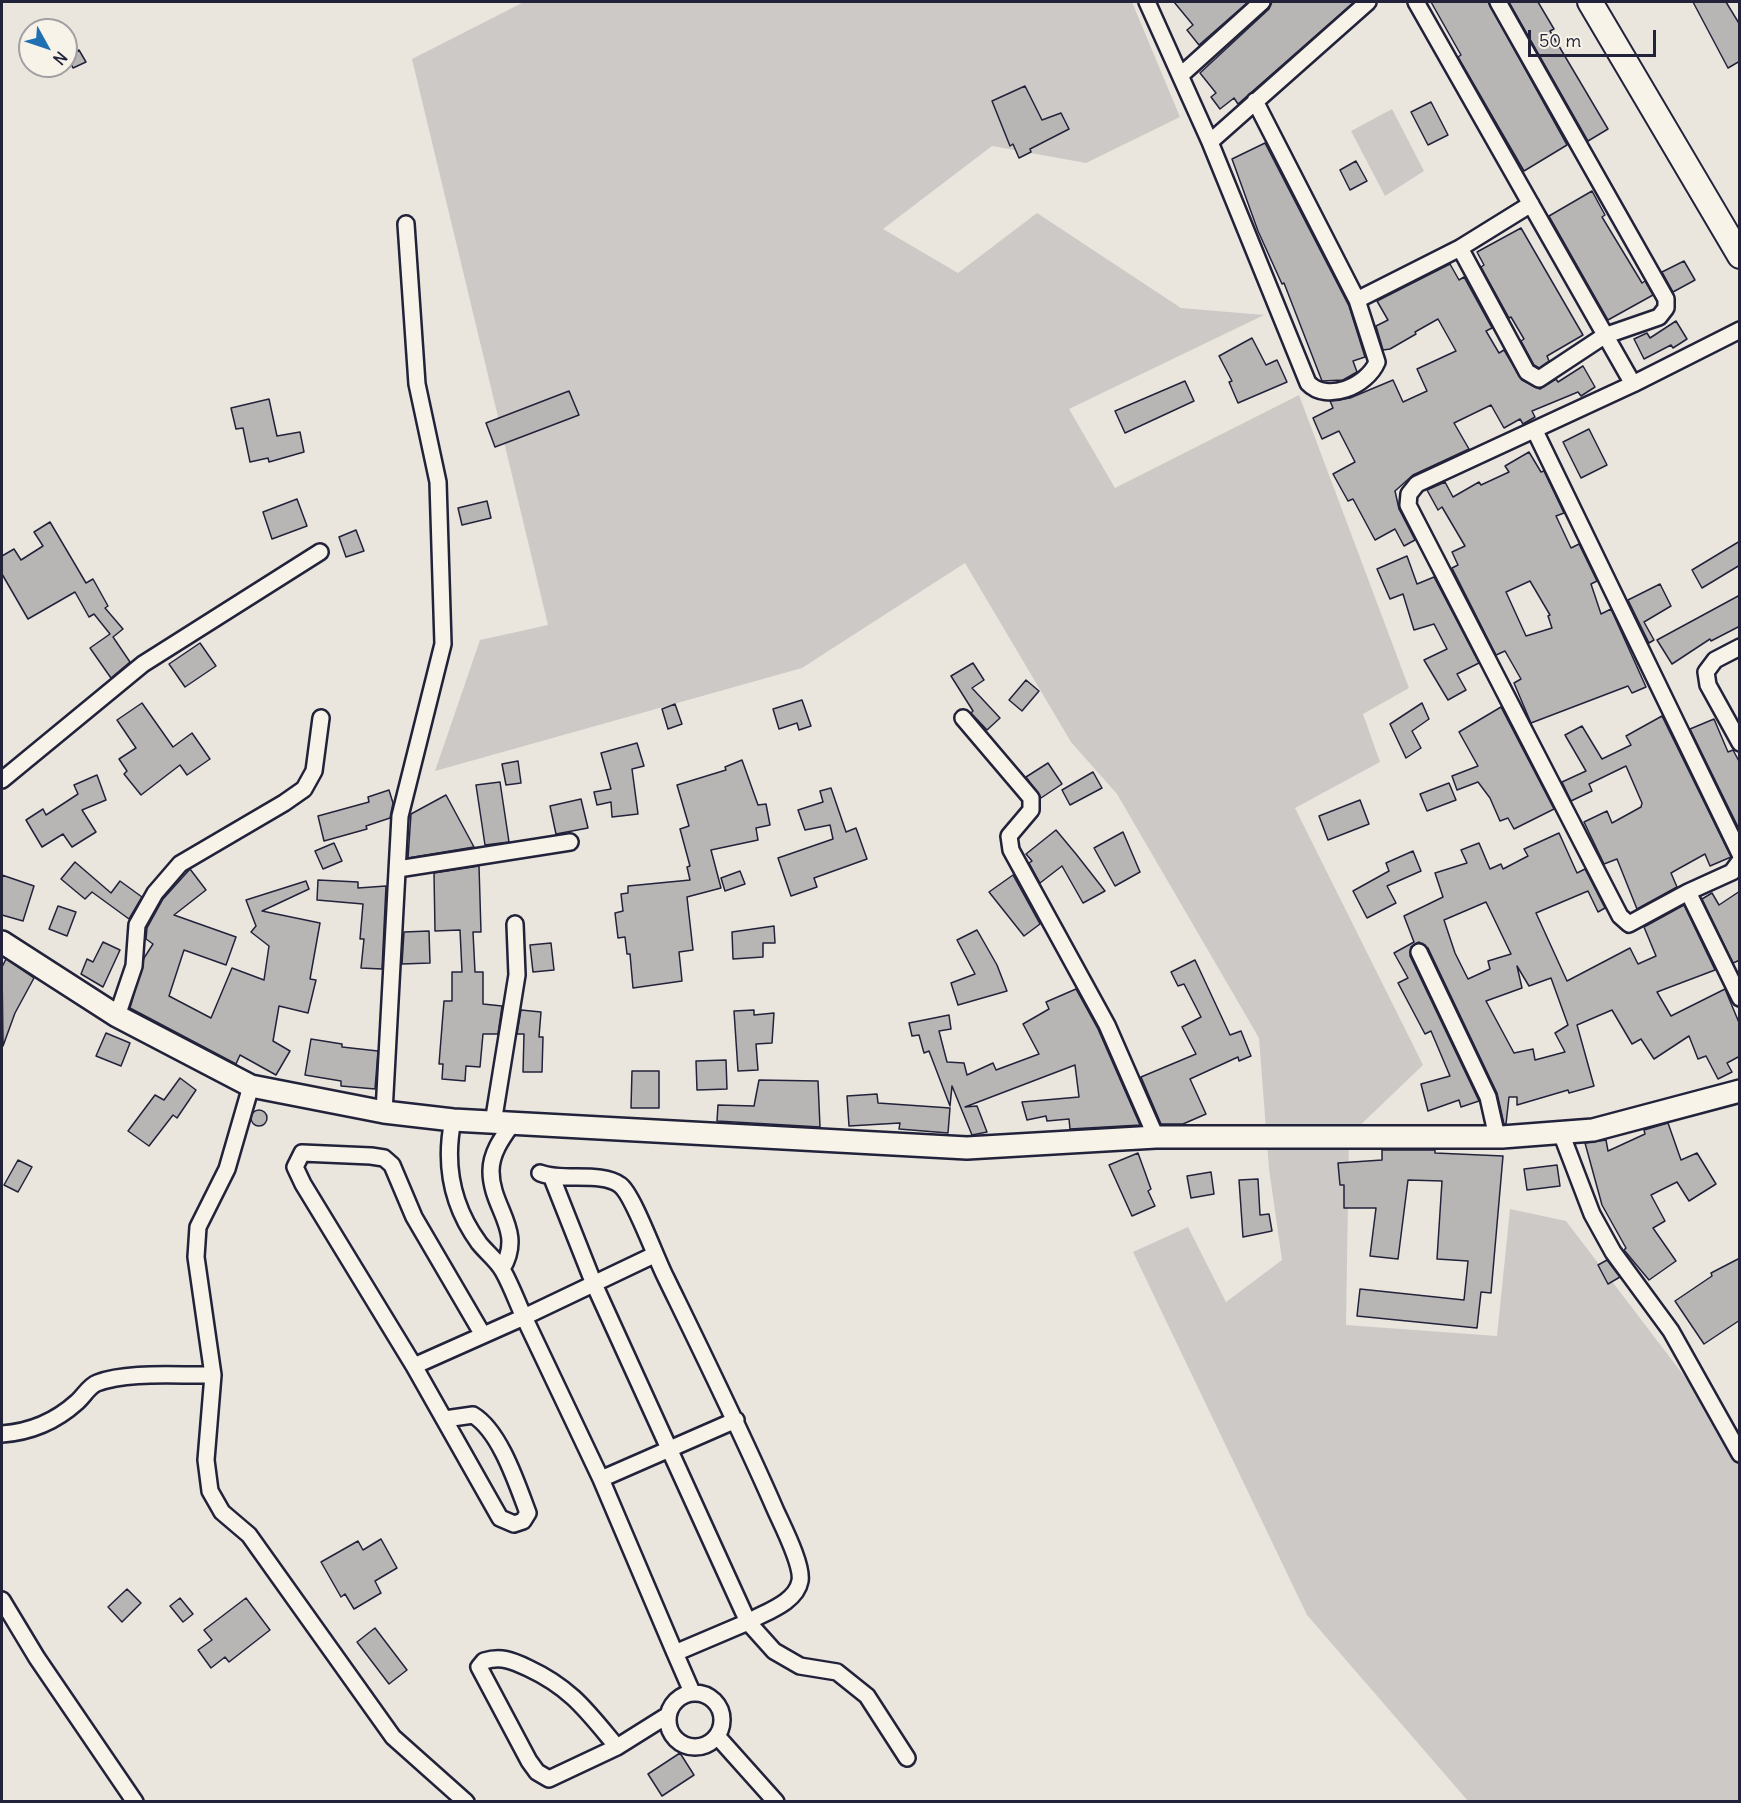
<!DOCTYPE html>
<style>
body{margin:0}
#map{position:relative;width:1741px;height:1803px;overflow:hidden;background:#eae6de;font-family:Delius,sans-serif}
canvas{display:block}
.frame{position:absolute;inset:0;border:3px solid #22223b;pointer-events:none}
.north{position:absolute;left:18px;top:18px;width:60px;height:60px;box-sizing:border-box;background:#f7f3e8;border:2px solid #a29fa3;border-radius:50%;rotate:130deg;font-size:16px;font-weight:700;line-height:24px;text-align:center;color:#22223b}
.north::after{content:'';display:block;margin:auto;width:21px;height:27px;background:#1f6fb2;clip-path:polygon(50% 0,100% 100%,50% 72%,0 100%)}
.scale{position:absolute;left:1528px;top:30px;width:128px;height:27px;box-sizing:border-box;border:3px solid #22223b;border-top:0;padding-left:8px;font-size:18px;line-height:21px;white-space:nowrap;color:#22223b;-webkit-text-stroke:4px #f7f3e8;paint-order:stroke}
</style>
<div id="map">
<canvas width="1741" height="1803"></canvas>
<div class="frame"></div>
<div class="north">N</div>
<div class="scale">50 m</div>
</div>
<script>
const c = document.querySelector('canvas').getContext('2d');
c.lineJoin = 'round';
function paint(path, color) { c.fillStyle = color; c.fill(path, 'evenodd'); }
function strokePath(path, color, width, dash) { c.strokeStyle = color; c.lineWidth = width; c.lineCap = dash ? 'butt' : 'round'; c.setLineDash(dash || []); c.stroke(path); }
paint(new Path2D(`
 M524,2H1132L1180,117L1086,163L992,146L883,229L958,273L1037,213L1181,308L1264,315L1069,409L1115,488L1299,395L1409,688L1363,714L1380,762L1295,808L1423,1065L1349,1136L1346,1325L1497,1336L1510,1209L1566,1221L1739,1448V1801H1468L1307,1615L1133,1252L1188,1227L1226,1302L1282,1260L1269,1169L1259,1038L1117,794L1071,742L965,563L802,668L435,771L480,640L548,625L412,59Z
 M1392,109L1424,171L1385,196L1351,131Z`), '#cdc9c6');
const building = new Path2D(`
 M1174,2H1248L1199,45L1187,30L1193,25Z
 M1272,2H1354L1238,104L1234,98L1220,109L1211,97L1216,93L1200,73L1269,9Z
 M1431,2H1488L1567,145L1524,171L1458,57L1461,55Z
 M1509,2H1538L1554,29L1550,31L1608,129L1588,141Z
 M1693,2H1726L1740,25V61L1728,68Z
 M79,50L86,62L73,68L67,56Z
 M1025,86L1042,120L1061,113L1069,129L1030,149L1031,152L1019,158L1013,144L1010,146L992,101Z
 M1431,102L1448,135L1428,145L1411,112Z
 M1265,143L1349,306L1365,357L1353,361L1357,372L1343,380L1322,381L1284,283L1282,284L1258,231L1232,159Z
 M1356,161L1367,181L1350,190L1340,170Z
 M1592,191L1605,215L1602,217L1642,283L1645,281L1653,295L1608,320L1549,216Z
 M1521,228L1583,335L1547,356L1549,361L1539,368L1534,365L1521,341L1524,339L1511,317L1509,318L1481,267L1484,265L1477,252Z
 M1684,261L1695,280L1673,292L1662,272Z
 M1450,264L1459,280L1464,277L1492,328L1486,331L1499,353L1504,350L1522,380L1540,389L1556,379L1558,382L1583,366L1595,387L1581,396L1578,392L1532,411L1535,417L1523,424L1520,419L1504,428L1491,405L1454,423L1469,449L1413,475L1395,491L1399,509L1415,540L1404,546L1395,529L1375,540L1353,499L1348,501L1333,474L1355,462L1339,431L1322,439L1313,418L1333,408L1330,401L1350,398L1393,380L1403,402L1427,391L1417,369L1456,351L1438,319L1415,332L1416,334L1390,349L1383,350L1376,326L1388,320L1377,301Z
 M1676,321L1687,339L1673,348L1671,345L1644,359L1634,339L1647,333L1650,338Z
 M1252,338L1266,365L1277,360L1287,382L1238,403L1229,382L1232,381L1219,356Z
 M1185,381L1194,401L1125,433L1115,411Z
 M569,391L579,415L495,447L486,423Z
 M269,399L277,436L300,432L304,452L269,462L268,458L250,462L243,428L236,429L231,408Z
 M1589,429L1607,465L1581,478L1563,442Z
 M1529,452L1541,472L1544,471L1564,513L1556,516L1571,548L1579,544L1597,581L1591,584L1601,614L1611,609L1646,687L1632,693L1628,686L1531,723L1514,683L1521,679L1505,651L1496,655L1452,568L1458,565L1452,552L1465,546L1442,507L1438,510L1427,490L1445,482L1453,497L1479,482L1481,485L1509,472L1505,466ZM1530,581L1550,615L1548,616L1552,628L1526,636L1506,592Z
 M297,499L307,526L272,539L263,512Z
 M487,501L491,518L462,525L458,508Z
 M50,522L86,583L93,579L108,606L105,608L123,629L113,637L130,662L111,678L90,648L110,634L94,614L89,617L75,592L28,619L2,574V556L14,549L21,560L43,546L34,532Z
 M356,530L364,551L346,557L339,537Z
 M1740,541V565L1702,588L1692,570Z
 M1407,556L1417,584L1434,577L1479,663L1457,674L1466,690L1448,700L1424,660L1447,649L1434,624L1414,630L1403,594L1390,599L1377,569Z
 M1660,584L1671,606L1644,622L1654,640L1649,643L1628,600Z
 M1740,595V626L1711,641L1710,639L1672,664L1657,640Z
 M200,643L216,666L185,687L169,664Z
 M973,663L984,680L972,688L1000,718L987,730L971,713L973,711L951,676Z
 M1026,680L1039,691L1022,711L1009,700Z
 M802,700L811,726L799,730L797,723L779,729L773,709Z
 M142,703L173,747L192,733L210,759L187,775L180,765L141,795L124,774L127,771L119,759L136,748L117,720Z
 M1422,703L1429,719L1412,731L1421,748L1406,758L1390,724Z
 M675,704L682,724L668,729L662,709Z
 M1501,707L1554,809L1514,829L1508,818L1500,821L1490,798L1478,782L1457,790L1452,776L1478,766L1459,732Z
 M1662,716L1731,857L1710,866L1705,854L1678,869L1671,873L1677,887L1637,909L1617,859L1604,864L1584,822L1607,811L1612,823L1641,807L1642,803L1626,766L1589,784L1592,791L1571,801L1562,782L1586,771L1565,735L1582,726L1602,759L1631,745L1626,736Z
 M1714,719L1728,752L1733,750L1740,763V831L1690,729Z
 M637,743L644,766L632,769L638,814L612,817L611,802L597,805L594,792L611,789L601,753Z
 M742,760L758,805L766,804L770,825L756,828L758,840L711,850L721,888L687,897L693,950L679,952L682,981L633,988L630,954H627L625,937L618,938L615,913L623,911L621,894L628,893V886L690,880L687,867L690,866L680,829L689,826L677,785L726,770L725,767Z
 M518,761L521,783L506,785L502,764Z
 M1048,763L1062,784L1041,798L1026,777Z
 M1093,772L1102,788L1070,805L1062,790Z
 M97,775L106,800L82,810L96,832L72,847L63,834L42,847L26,820L43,809L46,815L78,794L74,785Z
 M500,782L509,842L485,845L476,785Z
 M1449,783L1456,800L1427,811L1420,794Z
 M831,788L846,832L856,828L867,859L814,878L817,887L791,896L778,858L833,839L830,825L805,830L798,810L823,802L820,791Z
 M389,790L393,803L390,818L366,826L367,829L324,841L318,816L369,802L368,797Z
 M446,795L474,847L408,858L411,814Z
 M581,799L588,828L556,834L550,806Z
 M1360,800L1369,824L1328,840L1319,816Z
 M1056,830L1076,854L1105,891L1083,903L1062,866L1040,883L1029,863L1032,861L1026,854Z
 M1123,832L1140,872L1115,886L1094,848Z
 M1559,833L1577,873L1585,869L1605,908L1598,912L1588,891L1536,913L1567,981L1630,948L1638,964L1656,956L1644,927L1684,905L1715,970L1657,992L1671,1016L1725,989L1740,1025V1056L1727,1063L1732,1072L1718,1079L1706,1056L1698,1059L1689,1036L1654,1059L1641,1039L1632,1044L1612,1010L1577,1025L1594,1086L1569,1093L1568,1090L1517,1105V1097H1509L1506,1124H1504L1497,1093L1428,948L1419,942L1411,947L1410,956L1479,1101L1461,1107L1459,1100L1428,1111L1421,1084L1450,1076L1431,1031L1425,1034L1398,983L1408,978L1394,953L1414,942L1404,916L1443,897L1435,873L1467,863L1461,850L1479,843L1490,869L1501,864L1503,869L1528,856L1524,849ZM1486,902L1511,954L1488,961L1490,969L1468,979L1455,953L1444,920ZM1517,966L1529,986L1551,978L1568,1025L1555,1033L1565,1052L1535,1060L1533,1049L1514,1053L1486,1001L1522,988Z
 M334,843L342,861L323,869L315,851Z
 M1413,851L1421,871L1387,886L1396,903L1367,918L1353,891L1389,871L1386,863Z
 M75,862L111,893L120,881L142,897L129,919L92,892L85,899L61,879Z
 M479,866L481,932H473L475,972H483V1004L502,1006L498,1034H483L480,1067L466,1066L465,1081L442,1079L443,1064H439L444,1001H452V972H462L460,930L435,931L434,873Z
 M190,869L206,890L174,915L236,937L226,965L184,950L169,996L211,1018L232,968L264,980L269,946L251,932L256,926L246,900L306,881L309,889L262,911L320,923L310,979L316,980L308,1013L279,1006L273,1041L290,1051L276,1075L240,1055L236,1064L130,1008L144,958L153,944L146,939L147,928L163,899Z
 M740,871L745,884L725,891L721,878Z
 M2,875L34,886L23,921L2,915Z
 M1013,875L1040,924L1024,936L989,892Z
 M318,880L358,882V888L386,886L382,969L361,968L364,939H360L363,904L317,900Z
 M1740,891V960L1733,963L1702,899L1712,893L1719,905Z
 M58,906L76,912L67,936L49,929Z
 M774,926L775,943H763V957L733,959L732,932Z
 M977,930L997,965L1007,991L958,1005L951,983L975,974L957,940Z
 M429,931L430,963L402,964L404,932Z
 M103,942L120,950L103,987L81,974L87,959L93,962Z
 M551,943L554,970L533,972L530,945Z
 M6,959L34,978L15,1013L3,1046L2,967Z
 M1195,960L1230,1035L1241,1031L1251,1056L1239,1061L1238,1057L1190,1079L1206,1114L1183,1124H1161L1141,1077L1196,1054L1182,1027L1201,1017L1184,984L1178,986L1171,972Z
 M1076,989L1098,1029L1140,1125L1070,1129L1069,1119L1047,1121L1046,1116L1027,1120L1022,1102L1079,1097L1075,1065L965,1107L977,1106L987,1132L972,1135L952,1086L950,1106L929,1051L924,1053L919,1035L912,1036L909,1023L949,1015L951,1029L939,1031L947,1062L964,1063L967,1075L993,1063L996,1070L1039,1054L1023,1024L1049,1009L1046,1002Z
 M521,1010L541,1012L539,1037H543L542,1072H523L524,1034H517Z
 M754,1010V1015L774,1013L772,1043L756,1044L758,1070L738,1071L734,1011Z
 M106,1033L130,1043L121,1066L96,1056Z
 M311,1039L342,1044V1047L378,1051L375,1089L341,1086V1081L305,1075Z
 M726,1060L727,1089L697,1090L696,1061Z
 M632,1071H659V1108H631Z
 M180,1078L196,1090L177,1118L173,1115L149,1146L128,1131L155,1095L164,1100Z
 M759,1080L818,1081L820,1127L717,1121L718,1105L754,1106Z
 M877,1094L878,1103L950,1108L948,1133L899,1129L900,1123L849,1126L847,1096Z
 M251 1118a8 8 0 1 1 16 0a8 8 0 1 1-16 0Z
 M1668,1123L1681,1160L1697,1153L1716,1184L1689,1201L1677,1182L1651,1195L1665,1221L1653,1228L1676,1261L1649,1280L1624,1250L1626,1248L1602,1205L1585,1143L1606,1140L1608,1151L1645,1134L1644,1130Z
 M1382,1150H1435V1153L1503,1156L1491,1293L1481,1292L1477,1328L1357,1316L1360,1289L1464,1300L1468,1261L1437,1259L1442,1181L1408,1180L1398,1259L1370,1256L1376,1208H1344V1185H1340L1338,1163L1382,1160Z
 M1138,1153L1151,1189L1148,1191L1155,1206L1132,1216L1109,1165Z
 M18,1160L32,1167L18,1192L4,1185Z
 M1557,1165L1560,1186L1527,1190L1524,1169Z
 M1211,1172L1214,1194L1191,1198L1187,1176Z
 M1258,1179L1260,1215L1269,1214L1272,1231L1243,1237L1239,1180Z
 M1740,1258V1320L1704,1344L1675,1301L1712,1276L1711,1273Z
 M1607,1260L1620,1277L1608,1284L1598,1265Z
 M381,1539L397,1568L375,1581L381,1593L354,1609L345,1594L341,1597L321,1562L358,1541L363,1550Z
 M127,1589L141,1603L122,1622L108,1607Z
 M180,1598L193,1614L183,1622L170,1606Z
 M246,1598L270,1630L229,1662L225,1657L211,1668L198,1650L212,1640L204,1630Z
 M375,1628L407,1670L389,1684L357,1642Z
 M680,1753L694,1775L662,1796L648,1774Z`);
paint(building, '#b8b6b5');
strokePath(building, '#22223b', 1.5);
const street = new Path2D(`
 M1147,2L1210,142L1308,383C1327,403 1367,386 1377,362L1357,300L1255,101
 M1416,2L1633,384
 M1181,75L1262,2
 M1210,142L1368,2
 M1460,248L1527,372L1539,379L1604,336L1659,317L1666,308V299L1498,2
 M1357,300L1460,248L1531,204
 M1740,330L1633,384L1417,484L1409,494L1408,505L1620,916L1629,924L1688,892L1732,872L1740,861
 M1535,431L1740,854
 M1740,647L1715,660L1706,672L1708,685L1740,743
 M963,718L1031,798V810L1009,836L1011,850L1107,1025L1156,1137
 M2,780L143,664L320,552
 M398,869L570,842
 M1688,892L1740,998
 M1419,952L1488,1097L1497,1137
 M117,1016L134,966L137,925L155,893L180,864L284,803L304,789L314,771L321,718
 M251,1086L227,1169L198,1227L196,1257L213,1375L206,1460L210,1491L222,1512L249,1535L393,1737L466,1802
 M384,1112L400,816L443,644L438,482L417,384L406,224
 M453,1120C444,1164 452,1206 479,1243C486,1252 497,1260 503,1271C511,1285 517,1302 524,1317L654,1255
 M493,1123L517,975L515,924
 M1561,1133L1592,1214L1613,1252L1671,1331L1740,1454
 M540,1173C563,1182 601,1171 620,1185C633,1194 656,1259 666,1278C703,1354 741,1431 775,1509C782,1525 803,1565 800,1581C796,1603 765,1612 748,1622L774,1651L800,1666L837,1672L867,1696L907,1758
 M502,1269C525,1230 491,1209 491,1171C491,1153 502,1138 512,1124
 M483,1335L414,1217L392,1165L384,1158L371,1156L302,1153L295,1167L303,1184L414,1366L524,1317L601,1479L675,1653L748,1622L594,1284L552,1178
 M414,1366L500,1518L514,1524L523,1521L528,1513C517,1484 500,1431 473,1415L445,1419
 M2,1434C30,1432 56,1421 77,1402C83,1397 89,1386 97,1383C128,1371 179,1376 213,1375
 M601,1479L736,1420
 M2,1600L37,1658L135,1802
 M675,1653L692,1692
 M668 1720a27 27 0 1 1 54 0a27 27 0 1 1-54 0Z
 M717,1736L776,1802
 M617,1747C587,1711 571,1688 528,1668C511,1660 501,1656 484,1661L479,1667L529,1761L537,1772L549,1779L617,1747L668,1715`);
const secondary = new Path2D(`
 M2,942L117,1016L251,1086L384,1112L453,1120L967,1148L1156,1137H1502L1593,1130L1740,1091`);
const primary = new Path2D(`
 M1590,2L1740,256`);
strokePath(street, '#22223b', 20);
strokePath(secondary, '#22223b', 26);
strokePath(primary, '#22223b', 28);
strokePath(street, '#f7f3e8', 15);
strokePath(secondary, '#f7f3e8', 21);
strokePath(primary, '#f7f3e8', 24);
</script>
